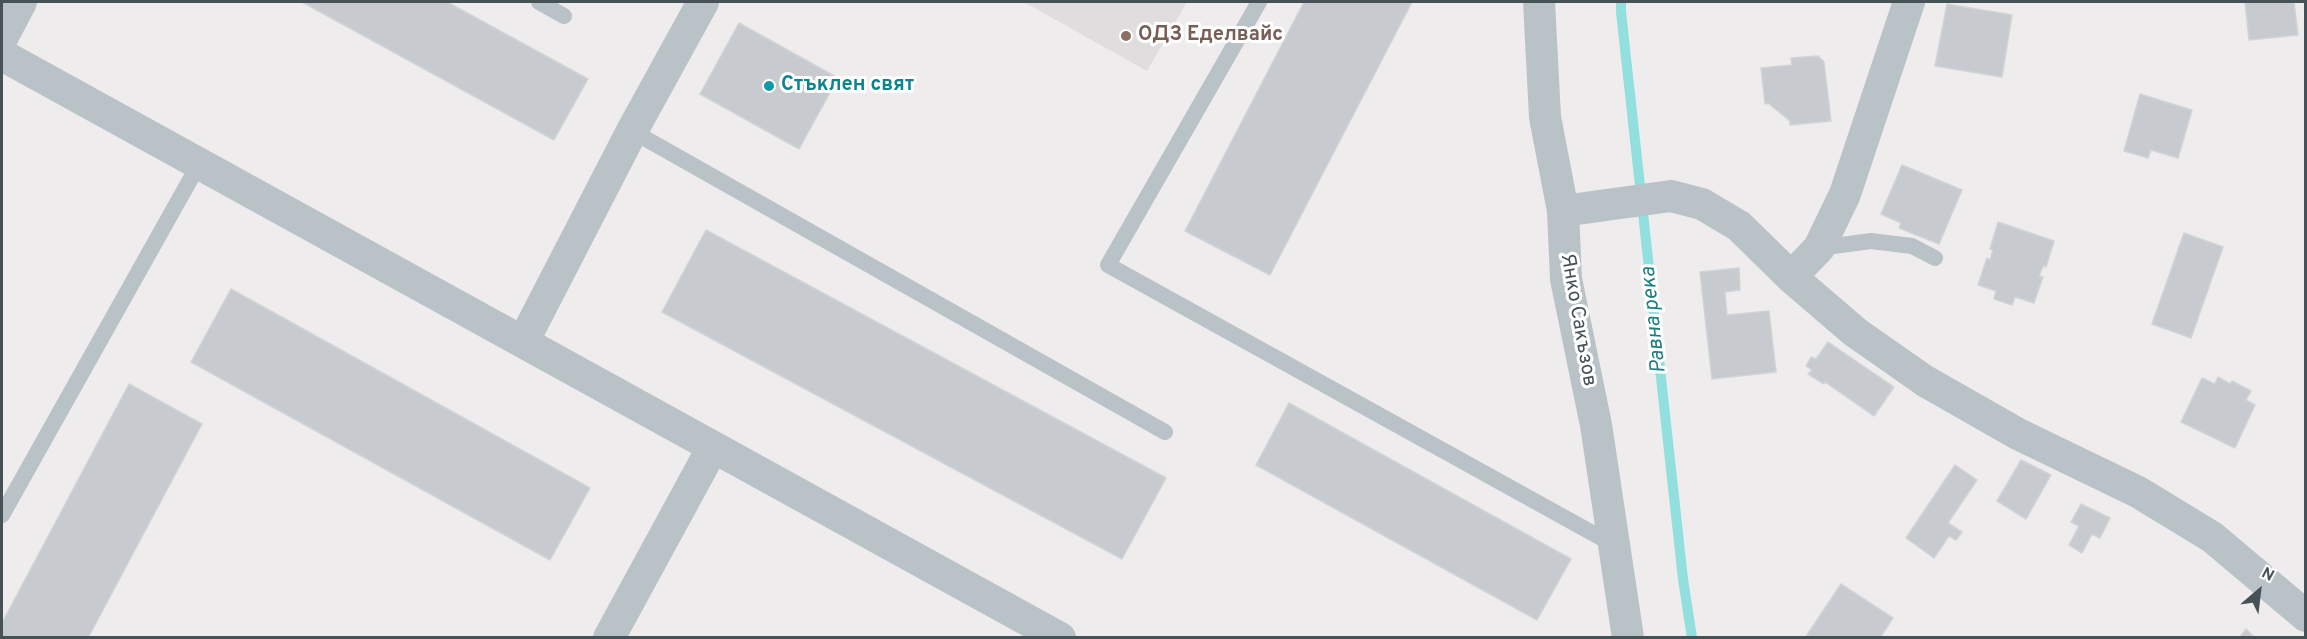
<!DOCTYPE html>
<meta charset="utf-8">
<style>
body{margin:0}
#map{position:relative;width:2307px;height:639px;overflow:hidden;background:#eeecec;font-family:Overpass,sans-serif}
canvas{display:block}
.frame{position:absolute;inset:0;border:3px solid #475257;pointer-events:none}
.north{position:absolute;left:2229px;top:561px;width:60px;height:60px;-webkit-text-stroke:4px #fff;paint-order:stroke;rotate:28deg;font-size:16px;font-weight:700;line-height:24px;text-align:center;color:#475257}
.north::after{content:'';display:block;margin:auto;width:21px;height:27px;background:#475257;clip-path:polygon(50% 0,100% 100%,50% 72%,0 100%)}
</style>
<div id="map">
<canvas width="2307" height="639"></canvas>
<div class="frame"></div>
<div class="north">N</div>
</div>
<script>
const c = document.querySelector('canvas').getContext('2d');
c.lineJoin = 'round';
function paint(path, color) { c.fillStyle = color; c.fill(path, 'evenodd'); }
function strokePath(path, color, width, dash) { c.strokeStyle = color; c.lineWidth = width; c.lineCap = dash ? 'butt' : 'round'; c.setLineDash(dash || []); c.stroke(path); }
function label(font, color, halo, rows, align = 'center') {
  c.font = font + ' Overpass,sans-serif'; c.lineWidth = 6; c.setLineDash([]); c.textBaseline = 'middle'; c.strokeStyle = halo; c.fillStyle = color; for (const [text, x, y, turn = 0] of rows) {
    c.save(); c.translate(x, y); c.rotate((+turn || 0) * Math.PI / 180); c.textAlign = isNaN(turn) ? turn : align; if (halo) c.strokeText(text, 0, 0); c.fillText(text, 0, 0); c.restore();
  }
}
paint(new Path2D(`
 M1024,2H1187L1147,71Z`), '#dfddde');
strokePath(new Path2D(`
 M1621,2V12L1683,579L1692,638`), '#91dfdf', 10);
const building = new Path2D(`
 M302,2H447L588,79L554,140Z
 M1304,2H1412L1270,275L1185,231Z
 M2245,2H2294L2298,35L2249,40Z
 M1947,4L2012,15L2002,77L1935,66Z
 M739,23L838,78L799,149L700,94Z
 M1818,56L1824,62L1831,121L1790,125V121L1768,103L1765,104L1761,68L1792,65L1791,58Z
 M2140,94L2192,110L2178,158L2151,150L2148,158L2124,151Z
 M1902,165L1962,190L1939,244L1899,228L1901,223L1881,214Z
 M1998,222L2054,241L2046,267L2043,266L2039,276L2043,277L2034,303L2015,297L2012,305L1994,299L1996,291L1978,285L1987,258L1990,260L1993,250L1990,249Z
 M706,230L1166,478L1122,559L662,312Z
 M2184,233L2223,247L2191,338L2152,324Z
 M1739,268L1740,290L1725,292L1727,315L1769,311L1776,372L1712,379L1700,272Z
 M231,289L590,488L550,560L191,362Z
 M1828,342L1894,387L1874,416L1825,382L1824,384L1808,374L1812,370L1806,366L1811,357L1816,359Z
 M2218,377L2230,384L2232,381L2251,391L2246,400L2255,405L2235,448L2181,422L2202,378L2215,384Z
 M129,384L202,424L88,638H2V623Z
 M1289,403L1571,559L1537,620L1256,465Z
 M2021,460L2051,475L2026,519L1997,501Z
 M1955,465L1977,480L1948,523L1962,532L1956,540L1949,536L1934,558L1906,538Z
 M2081,504L2110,518L2100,538L2092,534L2082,553L2069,545L2079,526L2071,522Z
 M1841,584L1893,618L1880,638H1805Z
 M2246,629L2255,638H2239Z`);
paint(building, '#c7cace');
strokePath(building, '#d0d4d7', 1.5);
strokePath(new Path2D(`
 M539,2L564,16
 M1259,2L1108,265L1614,545
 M632,131L1165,432
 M1819,248L1871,241L1912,246L1935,258
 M2,515L199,164`), '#b9c3c7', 16);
strokePath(new Path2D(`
 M1539,2L1545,117L1563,211L1566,279L1596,425L1628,638
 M2,38L21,2
 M2,55L1060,638
 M1563,211L1671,196L1702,204L1739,226L1791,277L1855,332L1925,381L2018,434L2138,492L2212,537L2306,616
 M1791,277L1819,248L1845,194L1909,2
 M523,342L632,131L703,2
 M609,638L713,447`), '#b9c3c7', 32);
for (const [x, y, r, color] of [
 [1126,36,6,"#8d6e63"],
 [769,86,6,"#0f9aa8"]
]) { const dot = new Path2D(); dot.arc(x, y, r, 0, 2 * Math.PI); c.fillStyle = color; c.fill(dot); strokePath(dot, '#fff', 2); }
label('bold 20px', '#785e54', '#fff', [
 ["ОДЗ Еделвайс",1138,36]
], 'left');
label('bold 20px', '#0d838f', '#fff', [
 ["Стъклен свят",781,86]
], 'left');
label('20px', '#475257', '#fff', [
 ["Янко Сакъзов",1577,320,80]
]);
label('italic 21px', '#1b7f80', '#fff', [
 ["Равна река",1655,320,-96]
]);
</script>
